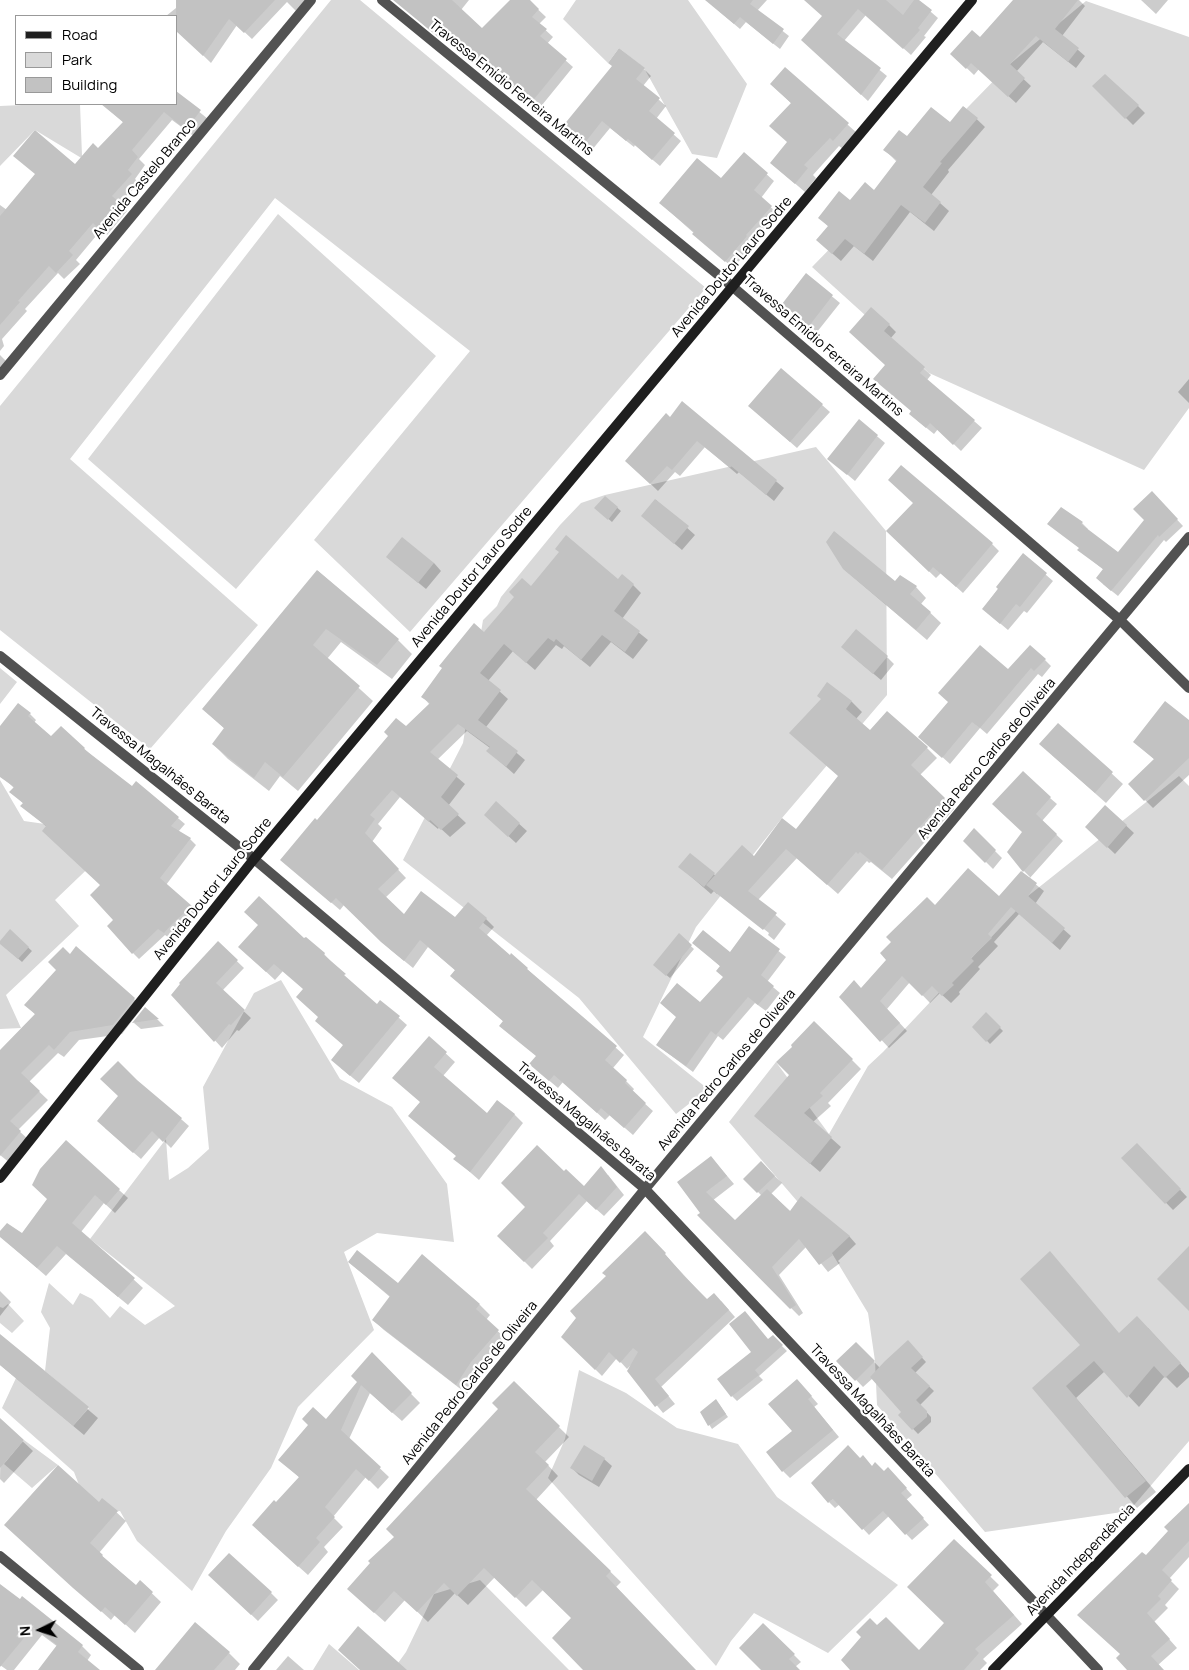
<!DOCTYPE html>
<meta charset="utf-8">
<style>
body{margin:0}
#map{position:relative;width:1189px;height:1670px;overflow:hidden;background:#fff;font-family:Manrope,sans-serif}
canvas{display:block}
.legend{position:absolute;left:15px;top:15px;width:162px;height:90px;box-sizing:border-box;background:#fff;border:1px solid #999;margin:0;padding:6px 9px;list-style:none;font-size:15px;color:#000}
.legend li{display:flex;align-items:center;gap:10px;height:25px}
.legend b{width:25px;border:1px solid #999}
.north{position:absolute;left:15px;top:1605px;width:50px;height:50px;-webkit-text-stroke:4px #fff;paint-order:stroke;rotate:266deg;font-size:14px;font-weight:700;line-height:20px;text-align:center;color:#000}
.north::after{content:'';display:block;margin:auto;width:18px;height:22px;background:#000;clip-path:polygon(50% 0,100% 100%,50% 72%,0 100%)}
</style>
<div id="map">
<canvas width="1189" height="1670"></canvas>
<ul class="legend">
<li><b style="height:6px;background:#1f1f1f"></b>Road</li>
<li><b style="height:14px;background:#d9d9d9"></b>Park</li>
<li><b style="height:14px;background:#c2c2c2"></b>Building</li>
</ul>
<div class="north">N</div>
</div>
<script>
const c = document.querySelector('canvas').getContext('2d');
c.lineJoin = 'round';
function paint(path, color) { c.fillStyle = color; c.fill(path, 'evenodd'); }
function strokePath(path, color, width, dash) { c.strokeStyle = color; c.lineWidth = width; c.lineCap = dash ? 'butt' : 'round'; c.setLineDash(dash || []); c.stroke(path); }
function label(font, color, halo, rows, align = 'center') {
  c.font = font + ' Manrope,sans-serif'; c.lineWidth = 4.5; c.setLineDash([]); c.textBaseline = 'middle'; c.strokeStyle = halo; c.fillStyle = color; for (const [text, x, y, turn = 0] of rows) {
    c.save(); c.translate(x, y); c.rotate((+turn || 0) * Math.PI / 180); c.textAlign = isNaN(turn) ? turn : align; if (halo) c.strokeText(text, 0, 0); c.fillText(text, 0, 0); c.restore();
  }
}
paint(new Path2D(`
 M331,0H360L706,288L410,632L314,540L470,351L275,198L70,459L258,625L150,749L0,630V406Z
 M576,0H688L747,84L717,158L692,154L644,68L619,48L608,63L563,19Z
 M1086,1L1189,37V408L1144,470L929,373L812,267L1010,64Z
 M44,104H80L82,156L83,159L35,130L0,166V106Z
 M278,214L436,356L236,589L88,459Z
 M816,447L886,531L887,695L782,818L696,927L643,1037L708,1089L676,1114L579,998L403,860L463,743L483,620L497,606L501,597L560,525L581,503L605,495Z
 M0,668L17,682L0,704Z
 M1179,776L1189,786V1441L1129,1511L985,1532L877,1405L875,1361L868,1313L833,1255L818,1236L803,1208L729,1122L776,1062L829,1134L868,1066L883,1052L1016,911L1052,943L1028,896Z
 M0,780L24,821L80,829L103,854L55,900L79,926L6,995L21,1028L0,1029Z
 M281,980L340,1079L392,1107L447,1184L454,1242L377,1233L344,1252L374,1330L298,1407L271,1468L226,1531L192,1591L137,1541L120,1511L83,1516L79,1485L74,1472L2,1408L16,1378L73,1426L89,1408L45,1371L50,1328L41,1312L49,1283L73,1305L80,1293L92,1299L110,1318L120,1306L145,1325L175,1306L90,1239L166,1139L169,1180L188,1168L209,1149L203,1087L254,993Z
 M8,1304L24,1321L12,1333L0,1323V1307L3,1308Z
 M579,1370L626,1393L677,1428L738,1444L777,1497L898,1585L828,1653L754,1613L731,1641L716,1666L548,1478L565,1439Z
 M24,1440L58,1465L32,1488L4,1464Z
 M480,1580L569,1670H393L406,1652L434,1594Z
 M329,1644L359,1670H313Z`), '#d9d9d9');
paint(new Path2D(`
 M199,0H305L296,11L287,2L252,39L237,25L211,63L176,29V16H166L181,4Z
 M395,0H469L461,10L482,29L511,0H528L546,17L539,24L553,37L547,44L573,67L538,110L520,95L515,86L496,70L492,75L470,58L443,33L439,38Z
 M719,0H767L757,11L789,36L780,49L746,22L740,29L720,12Z
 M818,0H917L938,18L924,36L926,37L911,55L866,15L844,41L887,76L868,101L809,46L823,16Z
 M1014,0H1079L1085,6L1062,36L1085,56L1076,68L1043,42L1016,72L1031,86L1016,103L979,69L974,75L952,54L980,39Z
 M1141,0H1168L1156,14Z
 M644,69L651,76L643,86L666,106L656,119L681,141L660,166L635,145L634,147L610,128L587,156L567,139Z
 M785,69L857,133L843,149L839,146L813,175L816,178L805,192L771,163L788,142L792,104L771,84Z
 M1094,86L1138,106L1145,113L1133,125Z
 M176,93L208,119L195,137L172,120L139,159L145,165L135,179L139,183L119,204L127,211L107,235L101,230L76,260L80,264L64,279L58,273L25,309L27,311L2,339L4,346L0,351V205L7,210L75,166L98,149L124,123L106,107L109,104H176Z
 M964,107L985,127L948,170L949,172L931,195L949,211L934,231L910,212L873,261L854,246L841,261L826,248L829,227L820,218L850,201L874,192L897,162L885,150L950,123Z
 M744,154L774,181L761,198L778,214L753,243L754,244L733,268L668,210L721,180Z
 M806,275L840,303L817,332L791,311Z
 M889,325L896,332L890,339L931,375L927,380L982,428L961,451L938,429L934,434L918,421L886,365L858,339Z
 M0,355L6,361L0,369Z
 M781,369L830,412L797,448L757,413Z
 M1189,379V403L1178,392Z
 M682,402L784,488L774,501L739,472L737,474L705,447L680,476L675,472L658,491L634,468Z
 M859,421L885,443L855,481L829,459Z
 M1152,493L1183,526L1166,542L1164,540L1118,596L1103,584L1104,570L1079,550L1080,548L1061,509L1082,523L1088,529L1087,530L1118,554L1145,520Z
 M605,497L621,511L612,522L596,508Z
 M656,500L695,535L682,550L650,523Z
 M914,503L992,544L999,551L963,593L941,573L936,578L887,531Z
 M1023,555L1053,581L1027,613L1024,611L1008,630L983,609Z
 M387,557L434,563L441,571L426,589Z
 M844,569L895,583L900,577L916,587L926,598L921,604L941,623L927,640Z
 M318,571L398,640L412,654L392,679L341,642L327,659L373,701L298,791L280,776L269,791L228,759L213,744L225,729L203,709Z
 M618,581L633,585L641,593L622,619L648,640L633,659L611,642L590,667L564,646L562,649L556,645L535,670L513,651L488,681L508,699L486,727L525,760L514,774L488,751L490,748L467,731L437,760L465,784L448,806L466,823L450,837L439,827L438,829L400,797L378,824L382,828L372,842L406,878L385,898L404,916L455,919H486L494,927L486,936L510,957L511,955L624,1055L613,1068L634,1089L632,1092L653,1111L633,1135L610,1115L605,1120L563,1082L558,1088L539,1072L537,1056L504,1022L451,976L456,971L428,947L413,968L391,950L344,905L340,910L290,867L317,822L430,705L423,697L531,588Z
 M850,654L887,657L894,664L881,680Z
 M1045,660L1051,666L1042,677L1038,674L987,734L980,728L950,764L927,743L1008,671Z
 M828,684L852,702L862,712L856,719L870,732L927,748L937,758L920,775L954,809L892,879L871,862L869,863L867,861L838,894L797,858L758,900L786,924L774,940L768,935L769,933L717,892V894L714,891L711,894L680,867L690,855L716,876L754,858L796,831L839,777L822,699Z
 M30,714L36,720L34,723L51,738L62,728L91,755L132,788L136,783L185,824L178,832L190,839L196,845L166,885L198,913L179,929L171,939L165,935L139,959L133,953L114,920L102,885L47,827L22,806L24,804L11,792L14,788L5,779L0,756V728Z
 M1058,724L1123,784L1106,803L1052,755Z
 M1189,725V775L1153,808L1145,800L1155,760L1135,742Z
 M1050,798L1057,804L1042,821L1063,841L1029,879L1044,891L1035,904L1071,936L1060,950L1019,914L994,942L998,946L978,967L980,969L959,992L960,994L951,1003L940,993L930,1003L910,982L887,1009L907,1031L889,1048L841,997L861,989L935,906L999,897L1029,878L1030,877L1024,871V832L1000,811Z
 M496,803L527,831L516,843L493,822Z
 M1105,806L1134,833L1115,854L1094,834Z
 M974,830L1002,858L993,869L965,841Z
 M749,928L786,957L767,982L780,993L766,1011L755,1003L723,1040L718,1036L693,1072L657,1045L700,1004L724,977L721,967L694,943L730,953Z
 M10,931L32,951L22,962L4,946Z
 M679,935L694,949L670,978L658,968Z
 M305,940L324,954L352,984L377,1006L381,1002L407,1025L359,1083L341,1068L344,1046L320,1017L305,989L283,971L275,980L248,955Z
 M218,943L244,968L222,991L251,1018L239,1031L237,1030L222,1048L173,995Z
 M70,956L134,999L142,1008L122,1034L79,1040L64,1057L58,1053L29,1082L48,1100L18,1130L29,1140L10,1163L0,1155V1051L36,1015L26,1005Z
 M145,1009L158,1020L164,1026L141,1029L134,1023Z
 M986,1014L1003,1031L990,1044L974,1027Z
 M814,1022L861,1069L828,1103L831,1106L813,1122L841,1147L820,1172L765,1125L790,1075L794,1047Z
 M429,1038L455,1062L443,1076L488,1115L514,1114L523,1123L479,1180L455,1159L457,1156L421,1103Z
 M136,1080L189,1126L171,1148L160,1137L141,1159L105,1128Z
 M1137,1144L1187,1197L1173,1210L1123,1158Z
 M711,1157L734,1184L712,1201L735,1222L762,1196L745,1179L761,1163L782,1183L771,1194L791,1212L849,1236L856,1244L838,1261L840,1263L828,1272L807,1246L779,1275L803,1313L799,1316L699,1215L701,1213Z
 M564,1173L584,1187L608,1175L624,1195L604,1216L587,1201L550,1241L554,1246L532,1269L499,1236Z
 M119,1190L128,1198L115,1213L104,1203L81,1232L143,1288L128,1305L66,1254L46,1276L0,1236V1233L22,1235L48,1199Z
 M645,1233L707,1300L721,1301L735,1317L661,1387L675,1404L663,1413L629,1371L631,1365L627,1369L617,1358L602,1376L563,1337L607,1276Z
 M349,1262L398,1284L480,1305L490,1315L486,1320L508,1341L481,1372L467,1394L384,1330L373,1320L390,1297Z
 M0,1291L11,1302L0,1316Z
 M1148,1328L1189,1373V1377L1177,1388L1165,1376L1139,1407L1105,1371L1076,1398L1156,1492L1137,1508L1033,1388Z
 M0,1335L98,1418L84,1435L0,1365Z
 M773,1337L787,1351L759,1376L763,1380L737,1401L732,1396L768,1341Z
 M856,1343L880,1368L912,1347L926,1362L915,1373L934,1391L920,1405L931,1417V1422L918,1434L900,1415L903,1412L873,1378L863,1387L838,1361Z
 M372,1354L420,1403L402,1421L370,1393L349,1439L389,1477L378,1489L366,1477L333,1517L343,1527L324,1547L328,1552L308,1575L262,1534L276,1504L300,1478L280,1460L326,1421L359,1382Z
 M514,1383L569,1437L545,1462L558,1476L536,1500L621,1582L616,1587L695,1670H585L573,1619L543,1590L526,1607L495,1577L468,1605L455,1593L428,1622L405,1600L385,1622L359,1599L395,1537L500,1409Z
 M804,1388L818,1404L814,1407L839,1437L790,1478L783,1471Z
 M719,1404L728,1417L712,1429L701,1412Z
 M1,1421L33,1451L4,1483L0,1479Z
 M604,1459L612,1466L599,1487L579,1475L572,1468Z
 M872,1467L894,1475L912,1495L906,1500L929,1525L912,1540L889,1516L869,1535L840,1504L835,1508L829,1502Z
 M103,1500L126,1521L99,1553L136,1586L140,1582L161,1602L135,1633L115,1615L111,1620L15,1534L99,1504Z
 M1189,1505V1557L1169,1579L1179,1589L1165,1605L1168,1608L1154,1622L1177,1648L1158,1665L1163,1670H1128L1121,1655L1146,1557L1170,1531Z
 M954,1541L999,1585L993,1591L1022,1624L983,1659L987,1663L980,1670H852L877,1627L919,1652L946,1623Z
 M217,1582L271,1593L278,1600L258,1621Z
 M0,1585L82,1646L91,1655L87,1661L98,1670H40L58,1647L42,1635L14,1670H7L0,1665Z
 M763,1624L801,1662L795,1667L798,1670H766Z
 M229,1653L240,1664L235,1670H163Z
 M288,1656L304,1670H276Z`), '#0003');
paint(new Path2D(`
 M176,0H275L244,33L229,19L203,56L176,31Z
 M393,0H452L482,28L510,0H530L539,9L532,17L547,29L540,36L567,59L530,104L512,88L514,85L488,64L484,69L462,51L435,27L432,32Z
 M705,0H753L750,4L784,29L773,44L740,17L734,24Z
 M804,0H886L903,15L914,0H919L932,10L918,28L920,30L903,49L858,9L837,34L881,68L861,95L801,40L822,16Z
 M1013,0H1078L1055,29L1079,48L1068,62L1036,36L1010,64L1025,78L1008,97L971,63L966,69L950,54L972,30L980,37Z
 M619,48L645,68L636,79L660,98L649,111L675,133L652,160L628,139L626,141L602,121L580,149L558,132L612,66L608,63Z
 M785,67L849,123L833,141L830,138L804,165L808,168L795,184L770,163L787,142L769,126L791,103L770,84Z
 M1105,74L1139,105L1125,119L1092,86Z
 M176,91L201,110L186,130L164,112L132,150L138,157L128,170L132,174L112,196L120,203L98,228L93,223L69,251L73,255L56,273L49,266L18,301L20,302L0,325V216L35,174L13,156L35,130L75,164L93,143L98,148L123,122L101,104H176Z
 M963,106L978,118L940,162L942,163L923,187L941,202L925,223L901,205L864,254L845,239L832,254L816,240L828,226L818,218L839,191L850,200L865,182L874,190L897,160L883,150L899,130L907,136L931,107L950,122Z
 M744,152L768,173L754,190L772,206L746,235L747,236L725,262L692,234L694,232L659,203L697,158L721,178Z
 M806,273L833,295L809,326L782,304Z
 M871,307L890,324L884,331L925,367L920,373L975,420L953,445L930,423L926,428L909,414L911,411L873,379L885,365L849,332Z
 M781,368L823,404L790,442L748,406Z
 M682,401L777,480L766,495L731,466L730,468L697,441L672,470L667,466L650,484L625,461L666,413L670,417Z
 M859,419L878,435L847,475L827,459Z
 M901,465L993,543L956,587L933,567L929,572L886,531L913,503L888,480Z
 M1152,491L1178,519L1159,537L1158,535L1111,591L1096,578L1103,569L1077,550L1079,548L1047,524L1061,507L1083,522L1081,524L1118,552L1144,520L1133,509Z
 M605,496L618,507L608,520L594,508Z
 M655,499L689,526L674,544L641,516Z
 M834,531L895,581L900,575L917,586L910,594L931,612L916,630L843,569L826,542Z
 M566,535L618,579L622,574L634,584L614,611L640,631L625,652L602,635L581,660L556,639L554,642L548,638L526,663L504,644L480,673L501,690L478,720L518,751L506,767L486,751L490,747L458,724L430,752L458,775L441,797L459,814L441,830L430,820L429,822L392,790L370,815L375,819L365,833L399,869L378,889L404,914L421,891L455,917L468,902L487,918L479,928L510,955L511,953L528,968L527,969L617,1046L605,1060L627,1080L625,1083L646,1103L624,1128L601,1108L597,1113L554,1075L549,1081L529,1064L536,1056L499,1026L503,1021L450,976L455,970L420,940L404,961L381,942L336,898L331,903L280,860L315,818L317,820L388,736L384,732L396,718L406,726L430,703L421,697L442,668L439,666L474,623L484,632L514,597L509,592L522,578L531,586L559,552L555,549Z
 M402,537L434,563L418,583L386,557Z
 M1023,553L1047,573L1020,607L1016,604L1000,624L982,609L998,589L996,587Z
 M317,570L399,639L377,665L326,629L313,645L360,686L283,777L265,762L254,778L212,744L224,728L202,709Z
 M856,629L888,656L873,674L841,647Z
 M980,645L1008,669L1030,645L1046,659L1034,671L1031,668L980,728L972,722L942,758L918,737L948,702L938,693Z
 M827,682L852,701L846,709L870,730L887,711L928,747L911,765L945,798L882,870L860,852L858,854L856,852L827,885L786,849L748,891L777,913L763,930L706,885L742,845L754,856L782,818L796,829L838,776L789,733L821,699L817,696Z
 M1165,701L1189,720V758L1144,801L1128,784L1154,759L1133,742Z
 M18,703L31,713L28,716L51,736L61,726L85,748L84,749L132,786L136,781L179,817L171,826L191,838L160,878L192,906L173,923L164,933L158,929L132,954L107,926L113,920L90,895L100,885L42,831L46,826L20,806L23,803L9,792L14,787L0,777V726Z
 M1058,723L1113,772L1095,793L1039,744Z
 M1023,771L1051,797L1036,814L1057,834L1023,872L1007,852L1022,832L992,804Z
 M496,801L520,823L508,837L484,815Z
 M1105,805L1127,825L1107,848L1085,827Z
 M974,828L996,850L985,863L963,841Z
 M690,853L715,873L704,887L678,867Z
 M968,868L999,896L1021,871L1037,883L1028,896L1065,928L1052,943L1011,907L988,934L992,938L971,958L974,961L952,983L954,985L942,996L932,986L922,996L902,976L880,1001L900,1023L880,1042L839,997L854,980L861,988L886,960L880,953L891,942L886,937L927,897L935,905Z
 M259,896L304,938L306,937L325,953L324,955L346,974L344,975L377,1004L380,1000L400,1016L350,1076L331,1060L343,1045L315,1021L318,1017L296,997L303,989L274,964L266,972L238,947L258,925L244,912Z
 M749,926L780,949L761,975L774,986L758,1005L748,997L716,1035L711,1031L686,1066L656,1045L676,1017L660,1003L677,983L700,1002L723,977L716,971L720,966L692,943L703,930L730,952Z
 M10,929L29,947L18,959L0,944V941Z
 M679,933L692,945L666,976L653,965Z
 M218,941L238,960L216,983L245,1010L231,1025L229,1024L214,1042L171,995L180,984L179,983Z
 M76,946L135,998L113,1025L70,1032L54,1050L49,1045L21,1073L40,1091L10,1121L21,1131L0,1156V1050L35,1014L24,1005L56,970L48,962L63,947L70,954Z
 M145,1007L159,1019L132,1023Z
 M986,1012L1001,1027L986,1042L972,1027Z
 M814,1021L853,1059L820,1093L823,1096L804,1113L832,1137L810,1164L754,1116L789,1075L776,1062L792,1047L791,1045Z
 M429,1036L447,1052L434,1067L487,1113L497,1100L515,1114L470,1172L453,1159L456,1156L408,1116L420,1102L392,1078Z
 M118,1061L137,1080L182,1118L163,1142L152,1131L133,1153L97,1121L118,1096L100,1079Z
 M66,1140L120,1189L106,1205L95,1195L72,1223L135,1278L118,1297L57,1246L37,1268L0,1237V1231L7,1223L22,1233L47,1199L32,1185L40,1169Z
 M1137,1143L1181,1189L1165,1204L1121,1158Z
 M537,1145L564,1171L566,1169L584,1186L601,1166L617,1187L596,1210L579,1194L543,1233L548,1238L524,1262L497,1236L525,1207L501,1183Z
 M711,1156L727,1176L706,1192L735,1220L767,1189L790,1211L801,1196L850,1236L832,1253L833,1255L819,1265L799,1239L772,1267L796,1305L790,1309L697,1215L700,1213L677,1182Z
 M761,1161L775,1176L757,1193L743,1179Z
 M645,1231L666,1253L665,1254L684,1276L707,1299L714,1293L729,1310L655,1379L669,1396L655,1407L627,1371L638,1352L633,1348L620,1363L609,1352L595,1370L561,1337L576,1318L570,1311L606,1276L602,1273Z
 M1189,1246V1311L1157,1279Z
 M357,1250L398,1283L422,1254L480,1304L476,1309L499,1330L471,1362L456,1385L372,1320L390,1296L348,1262Z
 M1050,1251L1119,1333L1137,1316L1181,1363L1165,1378L1154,1366L1127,1398L1094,1361L1066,1386L1146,1481L1125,1498L1032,1388L1080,1345L1020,1279Z
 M745,1311L768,1339L773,1335L783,1345L755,1370L759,1375L731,1397L717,1379L751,1352L729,1324Z
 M0,1334L89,1407L73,1426L0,1365Z
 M908,1340L923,1357L911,1368L930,1386L916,1400L927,1411V1417L912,1430L898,1415L901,1412L870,1377L885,1361Z
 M856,1342L875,1361L855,1381L836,1361Z
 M372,1352L412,1393L392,1413L361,1385L341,1430L381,1467L369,1481L356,1469L325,1507L335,1517L316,1538L320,1542L298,1567L252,1525L274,1500L276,1502L299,1477L278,1460L308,1425L302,1419L313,1407L326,1419L357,1382L351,1376Z
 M797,1379L812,1396L808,1399L833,1430L782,1472L766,1452L792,1431L768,1404Z
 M514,1381L560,1426L535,1452L549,1465L526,1489L611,1571L606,1576L696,1670H583L552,1638L571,1618L532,1580L515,1598L484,1568L457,1596L444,1583L417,1612L394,1591L374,1613L347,1589L370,1563L368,1561L394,1537L386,1529L498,1409L492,1403Z
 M716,1399L726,1414L708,1426L700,1412Z
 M0,1418L24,1440L0,1468Z
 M584,1445L605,1458L592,1481L570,1468Z
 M848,1445L860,1458L863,1455L872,1466L875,1462L884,1471L888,1467L907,1488L901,1493L924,1518L905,1535L883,1511L862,1530L833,1499L828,1503L811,1483Z
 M58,1465L99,1502L102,1498L118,1511L90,1543L103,1555L102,1556L136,1585L140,1580L153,1592L125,1625L105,1607L101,1612L73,1588L4,1525Z
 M1189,1503V1541L1162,1570L1172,1580L1158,1596L1161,1599L1147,1613L1170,1639L1151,1656L1164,1670H1127L1116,1658L1120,1654L1077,1615L1142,1552L1146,1555L1168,1531L1164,1527Z
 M954,1539L992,1575L985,1582L1014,1615L975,1649L979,1653L964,1670H850L841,1660L861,1637L856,1632L870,1618L877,1625L886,1617L919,1650L944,1623L907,1587Z
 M229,1553L272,1592L251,1615L208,1575Z
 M0,1584L20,1599L22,1596L83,1645L78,1652L100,1670H38L57,1645L33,1627L0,1667Z
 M195,1622L230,1652L214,1670H155Z
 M763,1623L795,1654L789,1659L800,1670H761L739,1648Z
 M358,1626L407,1670H360L338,1650Z`), '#c2c2c2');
strokePath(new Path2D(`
 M382,0L733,287L1121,621L1189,688
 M0,375L311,0
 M0,656L254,859L645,1189L1098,1670
 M0,1556L139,1670
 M253,1670L645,1189L1189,537`), '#525252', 10);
strokePath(new Path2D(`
 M0,1178L254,859L972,0
 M993,1670L1189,1469`), '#1f1f1f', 10);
label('14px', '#000', '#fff', [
 ["Travessa Emídio Ferreira Martins",511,88,39],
 ["Avenida Castelo Branco",145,179,-50],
 ["Avenida Doutor Lauro Sodre",732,267,-50],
 ["Travessa Emídio Ferreira Martins",823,346,41],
 ["Avenida Doutor Lauro Sodre",472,577,-50],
 ["Avenida Pedro Carlos de Oliveira",987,759,-50],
 ["Travessa Magalhães Barata",160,766,39],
 ["Avenida Doutor Lauro Sodre",213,889,-51],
 ["Avenida Pedro Carlos de Oliveira",727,1070,-50],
 ["Travessa Magalhães Barata",586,1122,40],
 ["Avenida Pedro Carlos de Oliveira",470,1383,-51],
 ["Travessa Magalhães Barata",872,1411,47],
 ["Avenida Independência",1081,1560,-46]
]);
</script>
